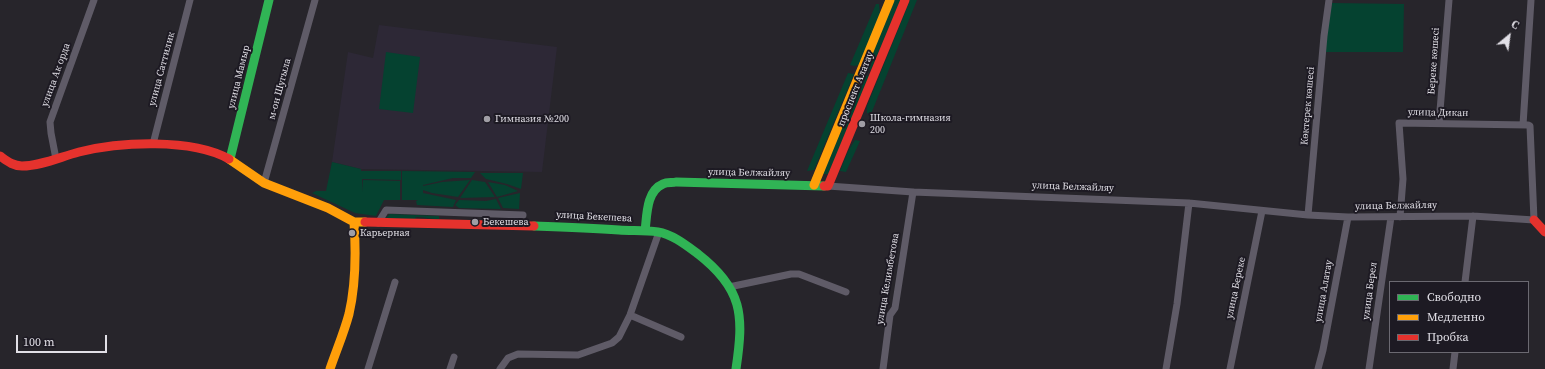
<!DOCTYPE html>
<meta charset="utf-8">
<style>
body{margin:0}
#map{position:relative;width:1545px;height:369px;overflow:hidden;background:#27252b;font-family:"Source Serif 4",serif}
canvas{display:block}
.legend{position:absolute;left:1389px;top:281px;width:140px;height:72px;box-sizing:border-box;background:#1d1a23;border:1px solid #6b6971;margin:0;padding:5px 7px;list-style:none;font-size:12px;color:#e1dfe6}
.legend li{display:flex;align-items:center;gap:8px;height:20px}
.legend b{width:20px;border:1px solid #6b6971}
.north{position:absolute;left:1489px;top:16px;width:40px;height:40px;-webkit-text-stroke:3px #1d1a23;paint-order:stroke;rotate:29deg;font-size:11px;font-weight:700;line-height:16px;text-align:center;color:#e1dfe6}
.north::after{content:'';display:block;margin:auto;width:14px;height:18px;background:#e1dfe6;clip-path:polygon(50% 0,100% 100%,50% 72%,0 100%)}
.scale{position:absolute;left:16px;top:335px;width:91px;height:18px;box-sizing:border-box;border:2px solid #e1dfe6;border-top:0;padding-left:5px;font-size:12px;line-height:14px;white-space:nowrap;color:#e1dfe6;-webkit-text-stroke:3px #1d1a23;paint-order:stroke}
</style>
<div id="map">
<canvas width="1545" height="369"></canvas>
<ul class="legend">
<li><b style="height:5px;background:#30b455"></b>Свободно</li>
<li><b style="height:5px;background:#ff9f0a"></b>Медленно</li>
<li><b style="height:5px;background:#e5322d"></b>Пробка</li>
</ul>
<div class="north">С</div>
<div class="scale">100 m</div>
</div>
<script>
const c = document.querySelector('canvas').getContext('2d');
c.lineJoin = 'round';
function paint(path, color) { c.fillStyle = color; c.fill(path, 'evenodd'); }
function strokePath(path, color, width, dash) { c.strokeStyle = color; c.lineWidth = width; c.lineCap = dash ? 'butt' : 'round'; c.setLineDash(dash || []); c.stroke(path); }
function label(font, color, halo, rows, align = 'center') {
  c.font = font + ' "Source Serif 4",serif'; c.lineWidth = 4; c.setLineDash([]); c.textBaseline = 'middle'; c.strokeStyle = halo; c.fillStyle = color; for (const [text, x, y, turn = 0] of rows) {
    c.save(); c.translate(x, y); c.rotate((+turn || 0) * Math.PI / 180); c.textAlign = isNaN(turn) ? turn : align; if (halo) c.strokeText(text, 0, 0); c.fillText(text, 0, 0); c.restore();
  }
}
paint(new Path2D(`
 M379,25L557,47L542,172L361,169L332,162L348,52L373,58Z`), '#2d2836');
paint(new Path2D(`
 M894,0H901L871,70L867,67Z
 M910,0H917L871,114L867,113V106Z
 M1332,3L1404,4L1403,52H1324Z
 M876,4H879L880,17L861,60L858,65L854,66L850,65Z
 M386,52L420,57L413,113L379,109Z
 M848,73L854,74L814,170L807,171Z
 M865,75L869,76L829,174H822L863,76Z
 M855,140L860,141L846,172L840,171L848,151Z
 M332,162L361,169V171H401V180L362,179L363,192V180L400,181V200H384L376,216L355,213L312,193L316,191H326Z
 M402,171L475,172L471,178H453L423,185V186L442,182L470,180L458,197L432,193L423,190V193L456,200L453,207L417,205L416,201L418,200H402Z
 M480,173H523L521,189L507,184L486,179Z
 M472,180L485,182L495,197L460,198Z
 M488,182L505,185L518,191L497,197Z
 M520,193L519,209L503,208L498,198Z
 M496,199L501,209L459,208L455,205L459,200L486,201Z
 M390,214L439,216V219C431,219 424,217 416,217L415,219L386,218Z`), '#054230');
strokePath(new Path2D(`
 M1439,123L1449,0
 M1523,125L1531,0
 M153,144L190,0
 M56,159L51,133L50,122L94,0
 M264,183L315,0
 M828,186L913,192L1189,203L1308,215L1348,217L1473,216L1534,220L1530,126L1528,125L1399,123L1403,179L1400,217
 M1308,215L1324,36L1329,0
 M378,223L386,210L523,215
 M1465,282L1473,216
 M729,287L791,274H799L846,292
 M630,315L681,337
 M368,369L395,282
 M450,369L454,357
 M500,369L508,358L518,354L578,355L612,343L619,337L630,315L659,232
 M883,369L890,315L895,308L913,192
 M1166,369L1177,304L1189,203
 M1230,369L1262,211
 M1318,369L1323,350L1348,217
 M1369,369L1391,217
 M1453,369L1455,352`), '#5f5b67', 7);
strokePath(new Path2D(`
 M230,159L269,0
 M534,226C562,227 590,228 619,230C631,231 645,230 658,232C672,234 687,246 698,254C743,289 744,315 736,369
 M645,231C647,216 646,191 663,184C667,182 672,183 676,182L824,186`), '#30b455', 9);
strokePath(new Path2D(`
 M229,159L264,183L328,208L354,222H365
 M814,185L890,0
 M330,369C336,351 344,333 349,314C356,284 356,252 354,222`), '#ff9f0a', 9);
strokePath(new Path2D(`
 M0,156C7,161 13,166 22,166C41,166 60,157 79,152C120,142 191,138 229,159
 M824,186H828L905,0
 M1534,220L1545,232
 M365,222L534,226`), '#e5322d', 9);
for (const [x, y, r, color] of [
 [487,119,4,"#a09ea5"],
 [862,124,4,"#a09ea5"],
 [475,222,4,"#a09ea5"],
 [352,233,4,"#a09ea5"]
]) { const dot = new Path2D(); dot.arc(x, y, r, 0, 2 * Math.PI); c.fillStyle = color; c.fill(dot); strokePath(dot, '#1d1a23', 1.5); }
label('10px', '#e1dfe6', '#1d1a23', [
 ["Береке көшесі",1434,61,-86],
 ["улица Саттилик",162,69,-75],
 ["улица Ак орда",56,75,-70],
 ["улица Мамыр",239,77,-76],
 ["м-он Шугыла",280,89,-75],
 ["проспект Алатау",856,89,-68],
 ["Көктерек көшесі",1308,106,-85],
 ["улица Дикан",1438,113,1],
 ["улица Белжайляу",749,173,1],
 ["улица Белжайляу",1073,187,2],
 ["улица Белжайляу",1396,206,-1],
 ["улица Бекешева",594,217,3],
 ["улица Келимбетова",888,279,-80],
 ["улица Береке",1236,288,-78],
 ["улица Алатау",1324,291,-80],
 ["улица Берел",1370,291,-82]
]);
label('10px', '#e1dfe6', '#1d1a23', [
 ["Школа-гимназия",870,118],
 ["200",870,130],
 ["Гимназия №200",495,119],
 ["Бекешева",483,222],
 ["Карьерная",360,233]
], 'left');
</script>
